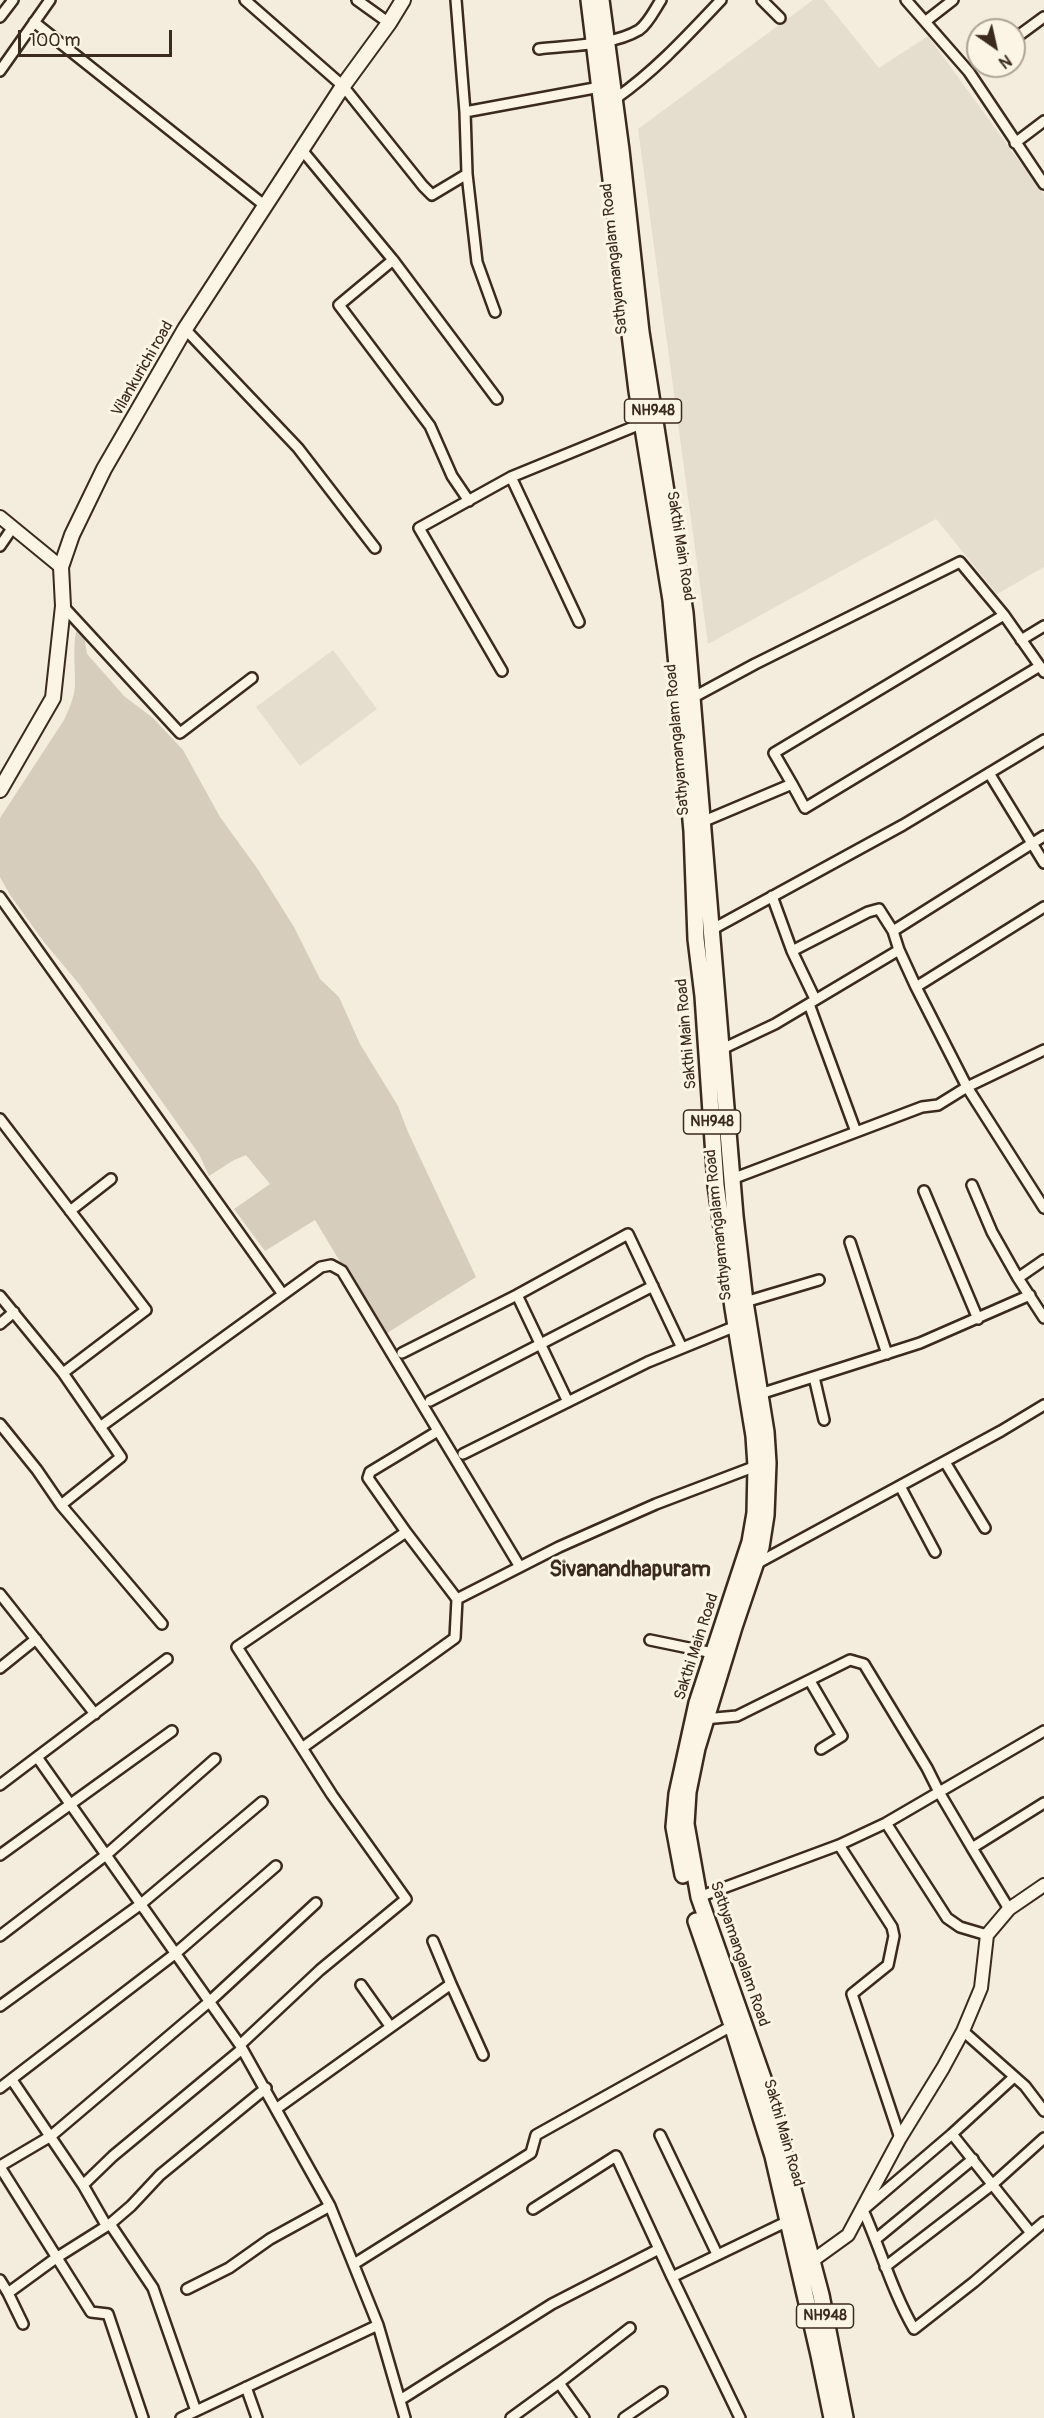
<!DOCTYPE html>
<style>
body{margin:0}
#map{position:relative;width:1044px;height:2418px;overflow:hidden;background:#f4eddd;font-family:Pangolin,sans-serif}
canvas{display:block}
.north{position:absolute;left:966px;top:18px;width:60px;height:60px;box-sizing:border-box;background:#fcf5e5;border:2px solid #afa495;border-radius:50%;rotate:146deg;font-size:16px;font-weight:700;line-height:24px;text-align:center;color:#3b2a1e}
.north::after{content:'';display:block;margin:auto;width:21px;height:27px;background:#3b2a1e;clip-path:polygon(50% 0,100% 100%,50% 72%,0 100%)}
.scale{position:absolute;left:18px;top:30px;width:154px;height:27px;box-sizing:border-box;border:3px solid #3b2a1e;border-top:0;padding-left:8px;font-size:18px;line-height:21px;white-space:nowrap;color:#3b2a1e;-webkit-text-stroke:4px #fcf5e5;paint-order:stroke}
</style>
<div id="map">
<canvas width="1044" height="2418"></canvas>
<div class="north">N</div>
<div class="scale">100 m</div>
</div>
<script>
const c = document.querySelector('canvas').getContext('2d');
c.lineJoin = 'round';
function paint(path, color) { c.fillStyle = color; c.fill(path, 'evenodd'); }
function strokePath(path, color, width, dash) { c.strokeStyle = color; c.lineWidth = width; c.lineCap = dash ? 'butt' : 'round'; c.setLineDash(dash || []); c.stroke(path); }
function label(font, color, halo, rows, align = 'center') {
  c.font = font + ' Pangolin,sans-serif'; c.lineWidth = 6; c.setLineDash([]); c.textBaseline = 'middle'; c.strokeStyle = halo; c.fillStyle = color; for (const [text, x, y, turn = 0] of rows) {
    c.save(); c.translate(x, y); c.rotate((+turn || 0) * Math.PI / 180); c.textAlign = isNaN(turn) ? turn : align; if (halo) c.strokeText(text, 0, 0); c.fillText(text, 0, 0); c.restore();
  }
}
paint(new Path2D(`
 M813,0H824L879,68L928,36L1044,195V567L997,594L936,519L708,644L638,129Z
 M333,650L377,709L300,766L256,707Z`), '#e5ddce');
paint(new Path2D(`
 M76,631L84,636L87,654L111,681L124,696L153,718L183,750L220,817L257,868L294,927L320,979L339,997L360,1044L398,1106L408,1132L476,1277L384,1335L315,1220L265,1251L234,1209L270,1184L246,1155L234,1160L209,1176L199,1154L79,984L44,942L10,895L0,877V818L64,720C69,709 75,696 75,684C75,665 73,650 76,631Z`), '#d6cdbd');
const minor = new Path2D(`
 M245,0L343,86L423,186L432,195L467,174
 M357,0L389,23
 M456,0L465,112L467,174L477,262L495,312
 M762,0L780,18
 M906,0L969,72L1044,184
 M0,17L13,0
 M926,21L953,0
 M34,22L264,205
 M1014,39L1044,17
 M539,49C570,45 612,46 639,30C648,24 655,9 661,0
 M0,71L50,0
 M615,99C655,71 687,36 721,0
 M465,112L600,87
 M1015,143L1044,121
 M302,150L393,260L497,399
 M393,260L339,305L430,426L452,476L469,501
 M185,329L298,448L375,548
 M511,477L579,622
 M0,546L13,527
 M63,606L180,733L252,678
 M1021,640L1044,626
 M502,671L419,528L511,477L643,423
 M692,698L755,664L960,562L1004,615L1044,672
 M989,773L1044,863
 M792,784L805,808L1040,666
 M702,822L792,784L774,753L1004,615
 M772,896L792,951L815,999
 M0,897L282,1293
 M1044,907L916,987L967,1087L1044,1208
 M711,930L903,825L1044,740
 M899,950L916,987
 M792,951L868,912L879,909L893,931
 M809,1004L856,1132
 M720,1050L775,1024L899,950L893,931L1044,836
 M0,1119L146,1310L63,1373
 M732,1179L922,1107L938,1105L967,1087L1044,1050
 M972,1185L992,1232L1018,1278
 M924,1191L978,1319
 M70,1211L111,1179
 M850,1242L887,1354
 M1044,1260L1018,1278L1044,1318
 M517,1295L568,1402
 M0,1296L63,1373L121,1457L61,1505L37,1470L0,1424
 M745,1302L819,1280
 M0,1324L14,1312
 M402,1353L517,1295L628,1234L682,1348
 M814,1377L824,1420
 M760,1394L920,1343L1030,1295
 M430,1401L653,1286
 M100,1427L321,1267L331,1265L342,1271L520,1567
 M463,1454L648,1362L736,1326
 M945,1462L985,1528
 M900,1486L935,1552
 M61,1505L162,1624
 M406,1532L368,1478L370,1472L438,1431
 M756,1564L1001,1431L1044,1405
 M0,1594L95,1714
 M650,1640L713,1653
 M0,1668L36,1639
 M810,1681L842,1736L821,1749
 M704,1719L737,1716L850,1660L864,1664L927,1768L939,1792L972,1848
 M302,1748L237,1647L406,1532L457,1599
 M37,1757L167,1659
 M0,1785L37,1757L240,2045
 M886,1823L947,1918L960,1927L987,1935
 M839,1845L892,1927L894,1936L888,1965L852,1994L900,2138
 M0,1855L172,1731
 M699,1897L839,1845L886,1823L1044,1731
 M1009,1909L972,1848L1044,1803
 M0,1936L106,1855L215,1759
 M433,1941L451,1984
 M361,1985L390,2026
 M0,2006L141,1904L262,1802
 M963,2031L1025,2086L1044,2111
 M1014,2077L952,2134L1031,2233
 M12,2080L83,2185L106,2225
 M0,2088L176,1953L276,1866
 M276,2109L451,1984L483,2055
 M952,2134L863,2210C881,2250 892,2291 914,2329L974,2282L1044,2222
 M660,2135L717,2254
 M0,2166L51,2136L209,2002L316,1903
 M0,2167L91,2312L108,2314L143,2418
 M83,2185L113,2156L242,2049
 M533,2209L616,2156L659,2249
 M110,2224L131,2206L160,2175L266,2088
 M876,2239L973,2159
 M354,2264L531,2153L536,2135L735,2024
 M885,2267L993,2184L1044,2138
 M672,2277L740,2418
 M0,2280L8,2293L56,2258L110,2224L153,2288L196,2411
 M187,2289L229,2268L270,2239L330,2206
 M8,2293L23,2324
 M378,2325L405,2418
 M559,2383L630,2328
 M246,2387L257,2418
 M400,2400L552,2304L659,2249L672,2277L788,2221
 M181,2418L378,2325L330,2206L240,2045L320,1970L406,1899L332,1795L302,1748L455,1638L457,1599L559,1547L656,1504L756,1466
 M511,2418L559,2383L584,2418
 M624,2418L662,2392`);
const tertiary = new Path2D(`
 M0,517L61,567
 M812,2261L848,2235L900,2138L943,2068L963,2031L981,1988L987,1935L1009,1909L1044,1885`);
const secondary = new Path2D(`
 M0,790L53,698L63,606L61,567L72,535L104,469L185,329L343,86L389,23L403,0`);
const trunk = new Path2D(`
 M589,0L637,391L671,600L692,831L696,939L703,996L716,1185L733,1308L754,1436L756,1466L755,1513L750,1542L697,1703L677,1794L674,1827L683,1875
 M601,0L621,150L641,332L685,613L735,1216L745,1302L766,1432L768,1463L766,1515L761,1547L734,1627L697,1748L688,1792L686,1824L699,1897L765,2084L821,2295L845,2418
 M696,1921L732,2025L773,2156L819,2355L832,2418`);
strokePath(minor, '#3b2a1e', 14);
strokePath(tertiary, '#3b2a1e', 16);
strokePath(secondary, '#3b2a1e', 18);
strokePath(trunk, '#3b2a1e', 20);
strokePath(minor, '#fcf5e5', 9);
strokePath(tertiary, '#fcf5e5', 12);
strokePath(secondary, '#fcf5e5', 14);
strokePath(trunk, '#fcf5e5', 15);
for (const [x, y, w] of [
 [653,411,57],
 [712,1122,57],
 [825,2316,57]
]) { const box = new Path2D(); box.roundRect(x - w / 2, y - 12, w, 24, 4.5); c.fillStyle = '#fcf5e5'; c.fill(box); strokePath(box, '#3b2a1e', 1.5); }
label('bold 15px', '#3b2a1e', null, [
 ["NH948",653,411],
 ["NH948",712,1122],
 ["NH948",825,2316]
]);
label('16px', '#3b2a1e', '#fcf5e5', [
 ["Sathyamangalam Road",615,259,-96],
 ["Vilankurichi road",143,369,-60],
 ["Sakthi Main Road",680,546,81],
 ["Sathyamangalam Road",678,740,-95],
 ["Sakthi Main Road",687,1034,-95],
 ["Sathyamangalam Road",719,1225,-96],
 ["Sakthi Main Road",697,1647,-72],
 ["Sathyamangalam Road",739,1954,71],
 ["Sakthi Main Road",783,2133,74]
]);
label('bold 22px', '#3b2a1e', '#fcf5e5', [
 ["Sivanandhapuram",630,1570]
]);
</script>
